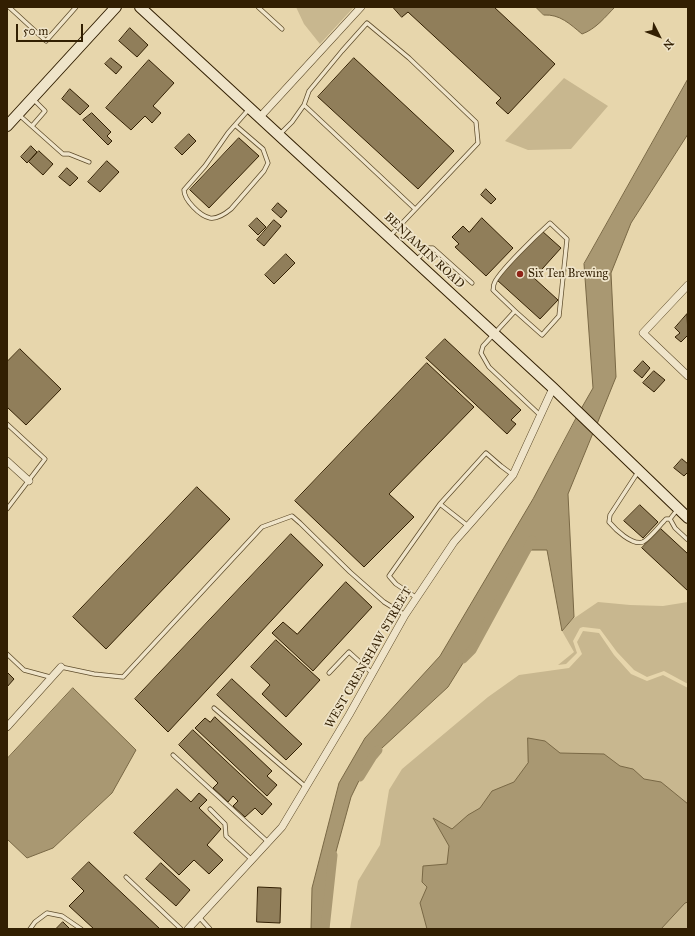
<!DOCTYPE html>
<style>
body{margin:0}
#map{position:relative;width:695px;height:936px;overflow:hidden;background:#e7d6ac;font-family:"IM FELL Great Primer",serif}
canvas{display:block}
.frame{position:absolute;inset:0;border:8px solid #321f02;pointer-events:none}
.north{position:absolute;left:639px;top:16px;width:40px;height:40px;-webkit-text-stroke:3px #efe4c9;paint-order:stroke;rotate:132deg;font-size:11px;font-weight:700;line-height:16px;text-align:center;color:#321f02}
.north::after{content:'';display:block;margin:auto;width:14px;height:18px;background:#321f02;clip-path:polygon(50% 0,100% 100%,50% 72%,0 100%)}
.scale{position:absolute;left:16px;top:24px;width:67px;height:18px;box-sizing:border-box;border:2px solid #321f02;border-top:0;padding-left:5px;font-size:12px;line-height:14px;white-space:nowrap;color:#321f02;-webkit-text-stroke:3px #efe4c9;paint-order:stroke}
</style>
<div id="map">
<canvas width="695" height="936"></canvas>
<div class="frame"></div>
<div class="north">N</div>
<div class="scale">50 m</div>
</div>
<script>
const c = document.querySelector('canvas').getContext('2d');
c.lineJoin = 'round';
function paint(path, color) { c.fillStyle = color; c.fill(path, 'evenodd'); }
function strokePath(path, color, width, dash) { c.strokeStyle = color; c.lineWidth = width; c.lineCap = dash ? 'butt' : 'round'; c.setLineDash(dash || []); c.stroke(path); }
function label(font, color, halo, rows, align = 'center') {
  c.font = font + ' "IM FELL Great Primer",serif'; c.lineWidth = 3.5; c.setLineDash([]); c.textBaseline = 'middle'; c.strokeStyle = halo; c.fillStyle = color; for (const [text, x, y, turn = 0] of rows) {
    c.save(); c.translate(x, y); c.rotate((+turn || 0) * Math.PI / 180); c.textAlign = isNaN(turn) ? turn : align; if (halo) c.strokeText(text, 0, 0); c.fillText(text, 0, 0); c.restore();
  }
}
paint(new Path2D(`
 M296,7H354L320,44L304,24Z
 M564,78L608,106L571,149L528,150L505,141Z
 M598,602L630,605L663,606L688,602V684L664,671L647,677L634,670L617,652L600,629L583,627L580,628L573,641L577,653L566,664L558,665L574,652L562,631L573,619Z
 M583,631L599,633L614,655L631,674L647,681L663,675L688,688V929H350L358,881L380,845L389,790L402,769L488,697L519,675L569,668L582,654L577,642Z`), '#c8b78f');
const water = new Path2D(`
 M536,7H615C605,17 596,29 582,34C570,24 560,14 544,15Z
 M688,79V134L631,223L611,273L616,377L597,424L581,409L593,388L584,264Z
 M577,417L593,433L568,494L574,617L562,631L547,550H526L468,655L448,687L369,760L351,797L329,877L323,929H311L312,888L339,783L365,738L440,656L533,499Z
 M73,688L136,750L112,793L53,848L27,858L7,839V759Z
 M528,738L545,741L560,753L604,754L620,766L633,769L644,779L661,782L688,804V902L685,903L661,929H427L420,903L427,887L422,882L423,866L447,864L449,846L433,818L452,829L468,815L480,808L492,791L514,782L528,763Z`);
paint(water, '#a99872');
strokePath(water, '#796845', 1);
strokePath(new Path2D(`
 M463,659L472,650L532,540
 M360,777L373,756L378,750
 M325,929L333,855`), '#a99872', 9);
const building = new Path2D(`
 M393,7H494L555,64L508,114L496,103L501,98L408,12L402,17Z
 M130,28L148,45L137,57L119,41Z
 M111,58L122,67L116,74L105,64Z
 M354,58L454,151L418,189L318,97Z
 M149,60L174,83L153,106L161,113L152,123L145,116L131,130L106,108Z
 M70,89L89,106L80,115L62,99Z
 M92,113L111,132L107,136L112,141L108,145L83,120Z
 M189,134L196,141L182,155L175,148Z
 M239,138L259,156L209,208L190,190Z
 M31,146L37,152L27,163L21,157Z
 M39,151L53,164L43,175L29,162Z
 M107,161L119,172L100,192L88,182Z
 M67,168L78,178L70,186L59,177Z
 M486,189L496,199L491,204L481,195Z
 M278,203L287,211L281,218L272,210Z
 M257,218L266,227L258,235L249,226Z
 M482,218L513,248L486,276L455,247L459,244L452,237L463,226L469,232Z
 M274,220L281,226L264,246L257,240Z
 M542,231L561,248L534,278L558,300L540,319L497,280Z
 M286,254L295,263L274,284L265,275Z
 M687,314L688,335L681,342L675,337L680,333L675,328Z
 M445,339L521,410L511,420L516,424L507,434L426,358Z
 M20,349L61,389L26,425L7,407V362Z
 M643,361L650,368L642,378L634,371Z
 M427,363L474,407L389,494L414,517L364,567L295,501Z
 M654,371L665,380L654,392L643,383Z
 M682,459L688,464V472L684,476L674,468Z
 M197,487L230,519L106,649L73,617Z
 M640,505L658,522L643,538L624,521Z
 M661,529L688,554V591L642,548Z
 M291,534L323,565L168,732L135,699Z
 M346,582L372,607L313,671L272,633L283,622L297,634Z
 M276,640L320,680L286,717L262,694L270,685L251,667Z
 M7,672L14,679L7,687Z
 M232,679L302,744L286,760L217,695Z
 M215,717L272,771L267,776L277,785L267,796L195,728L205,718L210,722Z
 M193,730L272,804L262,815L255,808L245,817L233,806L238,801L233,796L228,802L213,788L218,783L179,745Z
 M177,789L191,802L199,793L207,800L199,808L221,829L207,845L223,860L209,874L194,860L179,875L134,833Z
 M89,862L160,929H94L69,906L84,891L72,879Z
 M161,863L190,890L176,906L146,879Z
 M258,887L281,888L280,923L257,922Z
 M63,922L70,929H56Z`);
paint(building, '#907e5a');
strokePath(building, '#321f02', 1);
const lane = new Path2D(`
 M9,7L46,41L76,7
 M258,7L282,29
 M304,105L415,209
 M18,114L63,154H69L89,162
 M235,125L263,149L268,163L264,171L231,209C225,214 217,219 210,218C200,216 184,200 184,190L205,166L228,133L249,109
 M32,126L45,111L33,99
 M280,134L292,122L304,105L309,91L342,51L367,23L409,58L476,122L478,143L390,236
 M416,260L429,248H433L472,283
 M515,311L493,290C494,288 493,286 494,284C497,273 539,233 550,223L567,239L559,316L542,335L515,311L483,346L481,353L489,367L540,415
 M7,424L45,459L7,509
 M638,472L610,515L609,522C615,529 632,546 643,542C650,538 660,525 666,519H670
 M440,504L486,453L501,466L513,475
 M677,510L670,519L675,528L688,540
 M417,598L396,584L389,576L440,504L468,526
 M7,654L24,670L50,677
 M61,667L94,674L123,677L262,527L292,516L300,523L350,572L384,602L405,615
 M329,673L349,652L372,673
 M214,708L306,787
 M173,755L268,842
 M210,809L225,824L226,836L252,860
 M126,877L181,929
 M199,917L210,929
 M30,929L35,922L47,913L62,916L81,929`);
const street = new Path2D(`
 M260,117L361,7
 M688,285L643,333L688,376
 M7,461L29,481
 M7,727L61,667
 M188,929L282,827L349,715L405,615L454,542L513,475L553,388`);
const secondary = new Path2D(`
 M140,7L553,388L688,518
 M7,126L116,7`);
strokePath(lane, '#5f4d2c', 5);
strokePath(street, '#5f4d2c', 8);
strokePath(secondary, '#321f02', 12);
strokePath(lane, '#efe4c9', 3.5);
strokePath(street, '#efe4c9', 7);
strokePath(secondary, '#efe4c9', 10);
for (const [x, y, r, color] of [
 [520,274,4,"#8f2418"]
]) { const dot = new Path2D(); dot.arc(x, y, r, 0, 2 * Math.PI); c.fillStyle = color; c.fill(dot); strokePath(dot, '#efe4c9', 1.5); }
label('12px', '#321f02', '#efe4c9', [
 ["BENJAMIN ROAD",424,251,43],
 ["WEST CRENSHAW STREET",369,658,-60]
]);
label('12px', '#321f02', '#efe4c9', [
 ["Six Ten Brewing",528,274]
], 'left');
</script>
